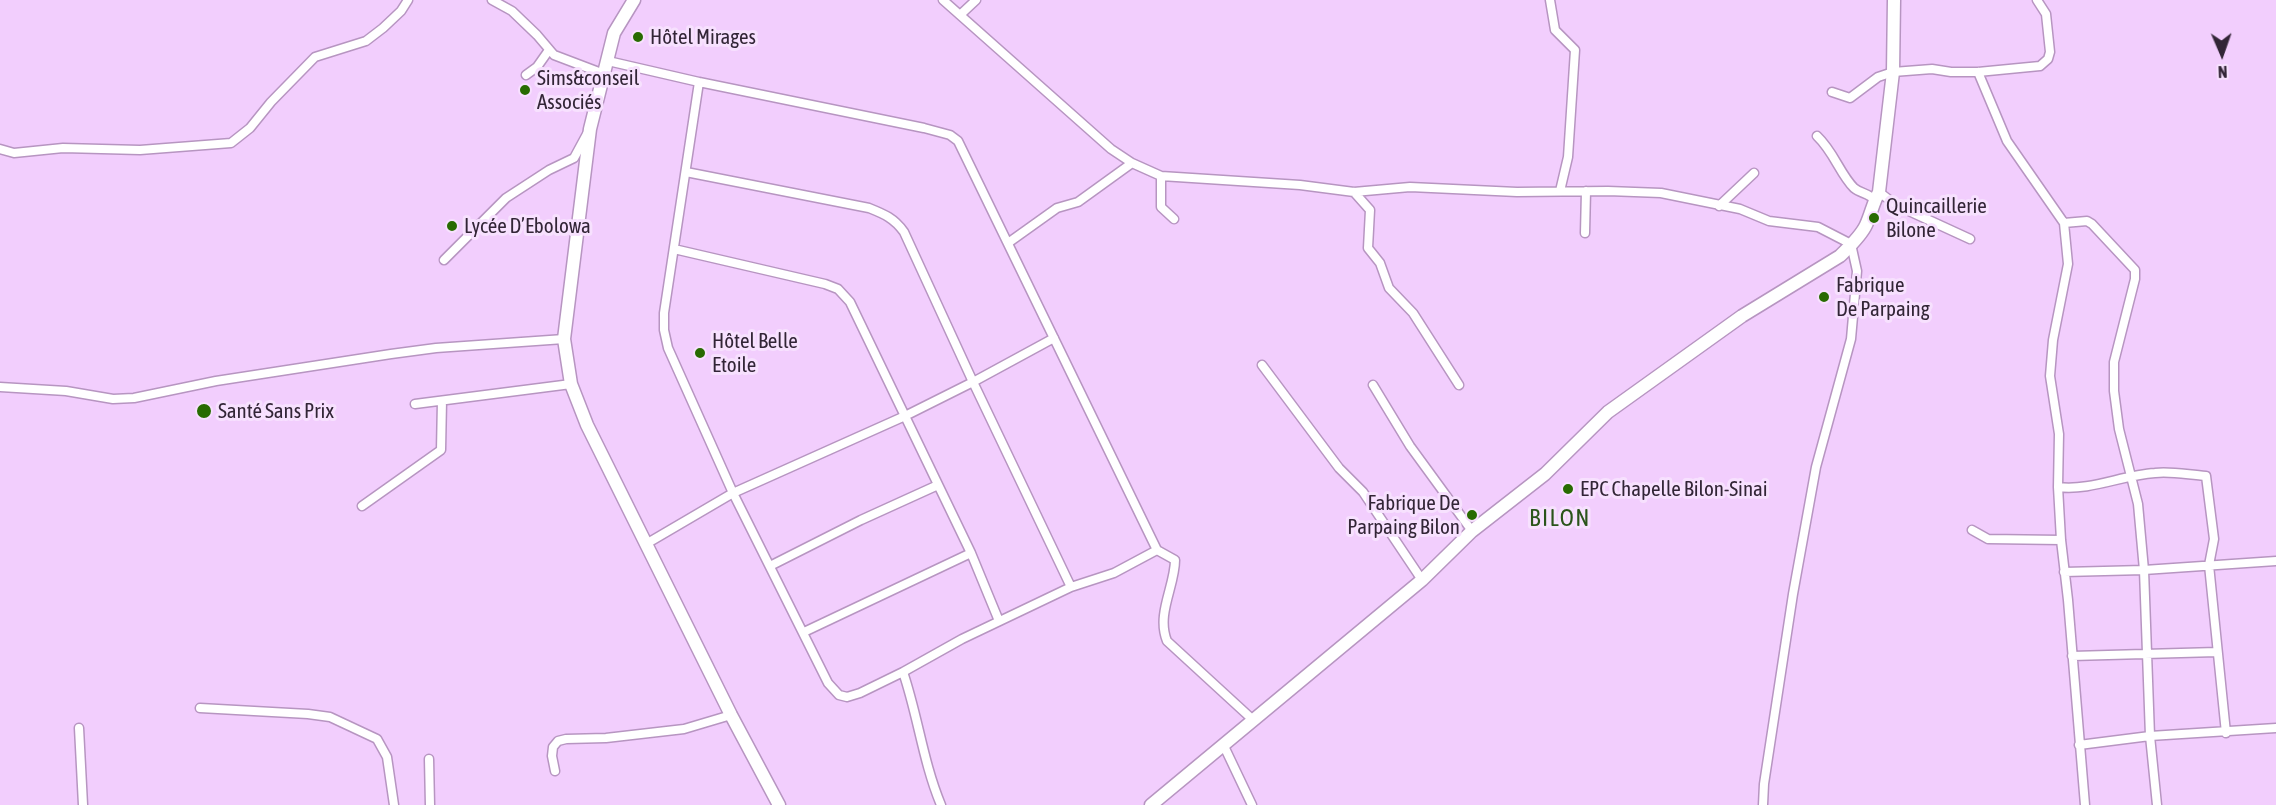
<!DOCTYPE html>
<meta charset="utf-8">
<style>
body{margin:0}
#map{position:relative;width:2276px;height:805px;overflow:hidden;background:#f2cefd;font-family:"Asap Condensed",sans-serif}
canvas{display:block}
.north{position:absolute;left:2192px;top:24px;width:60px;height:60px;-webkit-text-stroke:4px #f7e1fe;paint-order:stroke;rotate:178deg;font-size:16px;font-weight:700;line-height:24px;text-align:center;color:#322536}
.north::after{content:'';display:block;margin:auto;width:21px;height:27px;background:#322536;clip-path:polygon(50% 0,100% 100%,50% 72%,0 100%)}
</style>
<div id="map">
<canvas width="2276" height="805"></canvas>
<div class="north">N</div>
</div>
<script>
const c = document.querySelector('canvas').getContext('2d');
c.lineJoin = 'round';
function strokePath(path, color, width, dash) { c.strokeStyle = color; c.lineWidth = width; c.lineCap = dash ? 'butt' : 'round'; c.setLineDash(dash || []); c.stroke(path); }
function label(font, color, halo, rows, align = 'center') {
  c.font = font + ' "Asap Condensed",sans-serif'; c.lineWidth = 6; c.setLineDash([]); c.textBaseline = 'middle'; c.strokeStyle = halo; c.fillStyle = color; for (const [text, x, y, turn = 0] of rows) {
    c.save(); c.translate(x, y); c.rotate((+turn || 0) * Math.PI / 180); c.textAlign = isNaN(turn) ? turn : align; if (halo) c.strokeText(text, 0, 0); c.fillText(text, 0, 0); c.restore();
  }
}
const street = new Path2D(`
 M492,0L512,11L537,35L554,55L604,74
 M943,0L1111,149L1132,163L1161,176L1300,185L1354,192L1410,187L1517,192L1608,191L1661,193L1740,209L1769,221L1818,227L1851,244L1857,271L1851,339L1816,467L1793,594L1764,784L1763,805
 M1550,0L1555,30L1575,50L1568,157L1560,191
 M960,15L976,0
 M608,61L699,82L924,128L950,135L958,141L1157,550L1175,560C1175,586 1156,614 1167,641L1252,719
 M1978,72L2007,141L2064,223L2068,264L2053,340L2050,376L2059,434L2058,487L2061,540L2068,600L2085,805
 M526,75L537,67L549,50
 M699,82L664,313V330L668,348L733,493L828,683L839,695L847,697L860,693L903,672L962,639L1071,587L1114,573L1157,550
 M1832,92L1850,98L1878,77L1893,72L1932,69L1951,72H1978L2040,66L2048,59L2050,52L2046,14L2037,0
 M1817,136C1834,152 1840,174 1854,188C1861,194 1870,193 1875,201
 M0,149L14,153L63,148L140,150L231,143L250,128L271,102L315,57L366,41L383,28L401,11L408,0
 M686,172L869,208C884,214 894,218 904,232L973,382L1071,587
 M1161,176V207L1174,219
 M1354,192L1370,210L1368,248L1380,263L1389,288L1413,313L1459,385
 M1879,192L1896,205L1970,239
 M1719,206L1754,173
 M2064,223L2087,221L2092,224L2135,270V279L2114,362V391L2119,429L2138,504L2144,570L2150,736L2157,805
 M1585,233L1586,191
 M1008,243L1057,208L1078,202L1132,163
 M674,249L825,284L838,289L850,302L971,553L999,621
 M444,260L506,198L549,170L574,158L587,134
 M1262,365L1339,468L1363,492L1422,580
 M1373,385L1410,446L1472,531
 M0,387L66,391L113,399L134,398L216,381L391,354L436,348L564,339
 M415,404L571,384
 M2058,487C2091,491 2122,475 2155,473C2171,471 2189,475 2206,476L2214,539L2209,565L2226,733
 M362,506L441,450L442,401
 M1972,530L1988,539L2061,540
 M646,544L733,493L905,416L973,382L1054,338
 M770,566L861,520L938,485
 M2064,572L2144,570L2276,561
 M804,632L971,553
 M2072,656L2217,652
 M903,672C918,716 923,762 941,805
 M200,708L308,714L330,717L377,739L387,757L394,805
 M79,728L83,805
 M1223,744L1252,805
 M2079,745L2150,736L2276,728
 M429,759L430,805
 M555,771L552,756L553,747L558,741L566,739L606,738L684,729L731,715`);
const secondary = new Path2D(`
 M634,0L614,33L590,129L564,339L571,384L587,425L731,715L779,805
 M1151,805L1422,580L1472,531L1545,474L1608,412L1742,316L1840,256C1849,247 1861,236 1866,225C1871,214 1873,203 1879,192L1893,72L1894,0`);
strokePath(street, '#b795c1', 11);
strokePath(secondary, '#b795c1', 15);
strokePath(street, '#fff', 8);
strokePath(secondary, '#fff', 12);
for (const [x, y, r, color] of [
 [638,37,6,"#286b01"],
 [525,90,6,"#286b01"],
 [1874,218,6,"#286b01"],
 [452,226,6,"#286b01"],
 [1824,297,6,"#286b01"],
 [700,353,6,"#286b01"],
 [204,411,8,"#286b01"],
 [1568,489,6,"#286b01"],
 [1472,515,6,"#286b01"]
]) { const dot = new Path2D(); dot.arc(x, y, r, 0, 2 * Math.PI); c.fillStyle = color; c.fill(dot); strokePath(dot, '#f7e1fe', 2); }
label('21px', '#322536', '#f7e1fe', [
 ["Hôtel Mirages",650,37],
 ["Sims&conseil",537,78],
 ["Associés",537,102],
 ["Quincaillerie",1886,206],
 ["Bilone",1886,230],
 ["Lycée D’Ebolowa",464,226],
 ["Fabrique",1836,285],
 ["De Parpaing",1836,309],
 ["Hôtel Belle",712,341],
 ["Etoile",712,365],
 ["Santé Sans Prix",218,411],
 ["EPC Chapelle Bilon-Sinai",1580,489],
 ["Fabrique De",1460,503,"right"],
 ["Parpaing Bilon",1460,527,"right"]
], 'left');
c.letterSpacing = '1.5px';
label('24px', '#2b551b', '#f7e1fe', [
 ["BILON",1560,518]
]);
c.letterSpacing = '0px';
</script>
